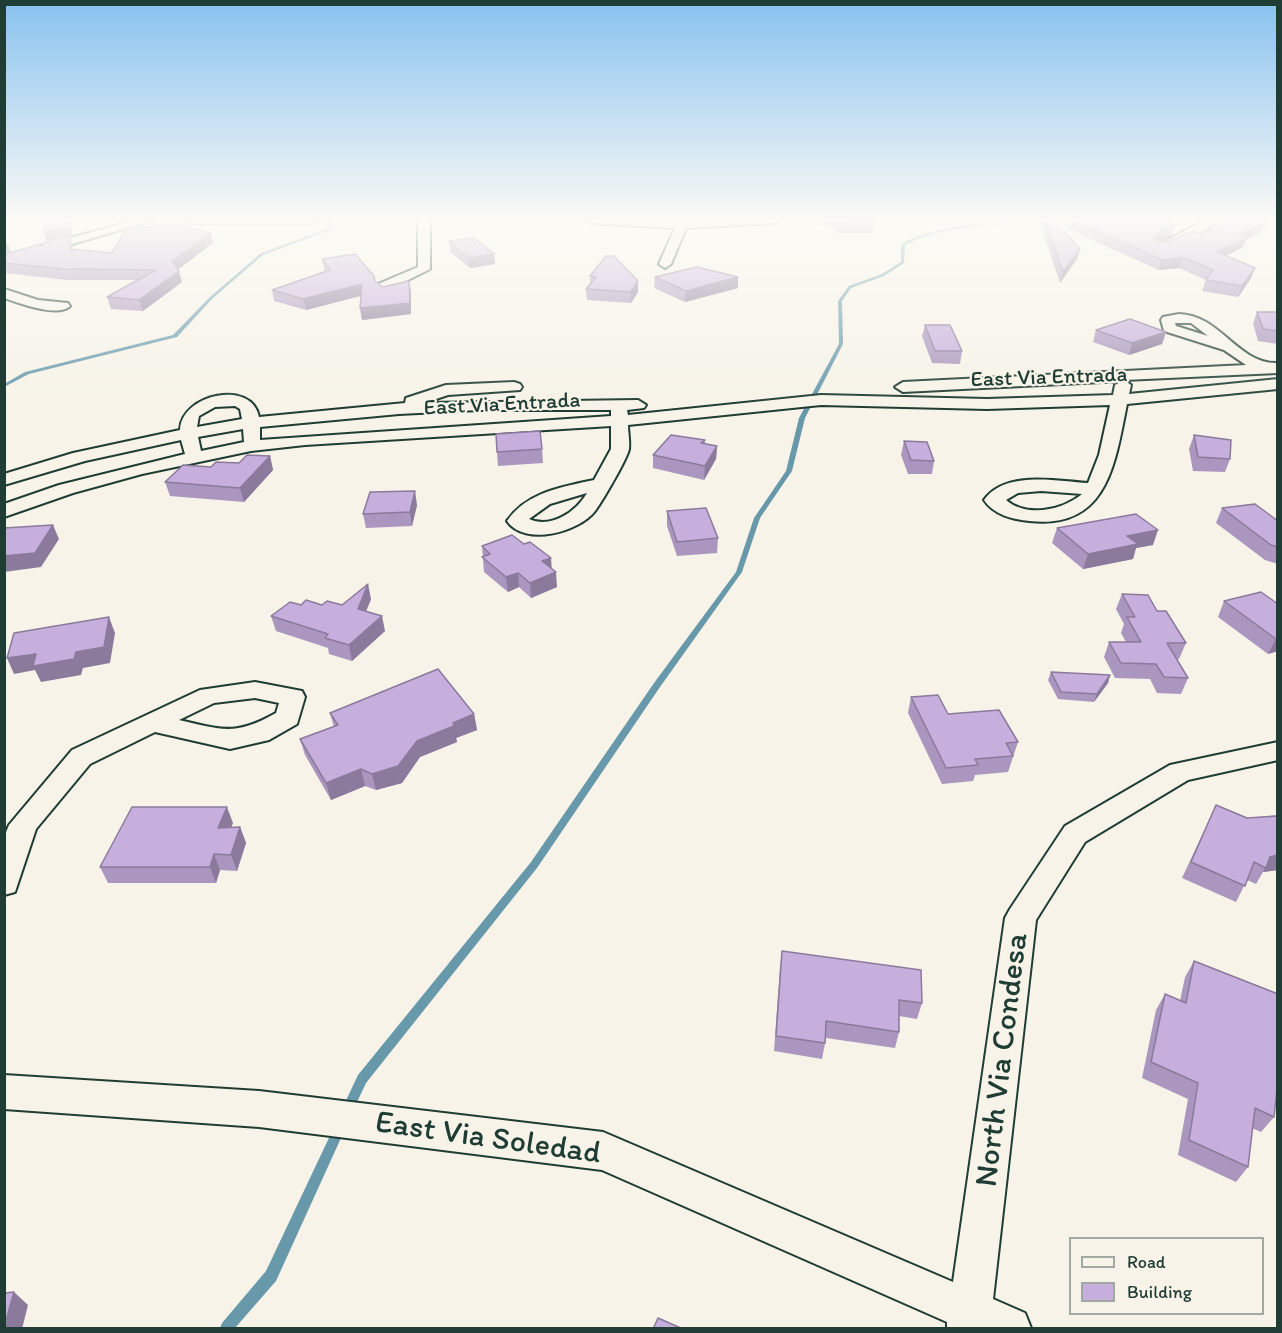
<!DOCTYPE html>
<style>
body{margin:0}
#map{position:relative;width:1282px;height:1333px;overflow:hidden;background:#f7f3e8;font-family:Itim,sans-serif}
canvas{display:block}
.frame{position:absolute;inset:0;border:6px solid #1f3d34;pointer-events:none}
.legend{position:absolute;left:1069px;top:1237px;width:195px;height:78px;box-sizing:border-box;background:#f7f3e8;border:2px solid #a1aaa0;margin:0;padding:8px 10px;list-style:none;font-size:18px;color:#1f3d34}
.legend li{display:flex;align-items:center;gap:12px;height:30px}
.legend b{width:30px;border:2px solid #a1aaa0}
</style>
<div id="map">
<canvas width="1282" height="1333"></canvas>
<div class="frame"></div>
<ul class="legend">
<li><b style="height:8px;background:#f7f3e8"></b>Road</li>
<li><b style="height:16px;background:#c6aedd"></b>Building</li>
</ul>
</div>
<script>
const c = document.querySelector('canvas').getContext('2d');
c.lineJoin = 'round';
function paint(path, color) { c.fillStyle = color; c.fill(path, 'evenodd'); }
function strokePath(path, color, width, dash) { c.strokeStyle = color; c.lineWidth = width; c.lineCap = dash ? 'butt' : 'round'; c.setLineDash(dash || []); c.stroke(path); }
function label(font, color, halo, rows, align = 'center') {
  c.font = font + ' Itim,sans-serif'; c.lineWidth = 4.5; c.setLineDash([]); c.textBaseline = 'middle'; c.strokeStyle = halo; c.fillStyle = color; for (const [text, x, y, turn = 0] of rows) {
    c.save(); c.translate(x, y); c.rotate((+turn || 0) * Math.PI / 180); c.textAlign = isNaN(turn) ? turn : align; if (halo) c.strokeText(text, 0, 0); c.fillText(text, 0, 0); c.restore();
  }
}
paint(new Path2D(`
 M325,220H329L333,229L263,255L212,299L177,337L29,374L4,387V384L25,372L173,335L210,297L261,253L330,228Z
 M1022,220H1034L950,230L920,238L905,245L904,263L884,276L851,288L842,301L843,344L805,418L792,471L760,518L742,572L660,687L537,868L366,1083L351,1115L347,1117L343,1115L341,1111L358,1075L531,862L654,683L736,572L754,518L786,471L799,418L839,344L838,301L849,286L882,274L901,262V244C937,224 982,224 1022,220Z
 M340,1121L344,1123L346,1127L276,1281L235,1328H220L222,1323L266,1271L336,1123Z`), '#6899ab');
const street = new Path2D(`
 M136,220H154L4,264V256Z
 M184,220H319L313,223H190Z
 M418,220H430V269L388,290H378V284L418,267Z
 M584,220H781L775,223L686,228L671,264L665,268L659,264L675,228L590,223Z
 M1205,220H1218C1209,230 1171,253 1160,244Z
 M4,289L38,300L68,303L70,306C58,318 19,303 4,298Z
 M1179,314C1221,315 1238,365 1278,363V373L1124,380L1131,385L1129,394L1278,379V389L1127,404C1115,463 1108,530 1029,521C1012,519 994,515 984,500C1005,470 1057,481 1088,483L1099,455L1110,405L987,409L821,405L628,425C628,432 630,442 629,449C627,459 602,502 595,511C579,532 525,547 507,521C527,492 562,487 594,480L611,449V426L305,445L251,451L142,474L73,493L4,517V504L59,485L185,454L181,440L85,461L4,485V474L73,453L180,430C181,394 252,379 259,417L405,403L406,398L446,385L514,382L520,384L522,387L520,390L448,395L424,403L638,400L646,405L644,408L627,410L628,415L821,395L987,399L1113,395L1115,385L1122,381L903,392L895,387L903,382L1246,365L1224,350L1164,331L1161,320L1163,317ZM1175,323H1191L1208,336L1176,326ZM235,406L240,409L242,419L197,427L199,416L215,407ZM479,410H611V416L260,440V427L399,414ZM243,429L244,442L201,451L198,437ZM1041,491L1082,494C1063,510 1027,518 1006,500L1018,493ZM587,493C576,512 551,529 529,519L550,504Z
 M255,682L302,691L305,697L297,724L269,740L230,749L155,732L90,764L36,829L15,892L4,895V837L9,825L72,750L200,690ZM255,698L279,703L276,713C235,736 223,730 179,720L214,703Z
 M1278,742V760L1188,780L1085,842L1036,920L993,1299L1025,1313L1031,1328H947V1322L602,1170L259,1127L4,1109V1075L259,1091L603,1132L953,1282L1005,918L1010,909L1065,826L1170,765Z`);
strokePath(street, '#1f3d34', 4);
paint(street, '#f7f3e8');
paint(new Path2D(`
 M816,220H871L874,223L873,233H836L833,227H826Z
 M1039,220H1054L1080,249L1077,259L1060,283Z
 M1070,220H1158L1175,225L1171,235L1160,242L1169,241L1216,230L1261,232L1246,240L1243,247L1226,256L1251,278L1238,297L1202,291L1206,280L1179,268L1159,270L1068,229Z
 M69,236L73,249L112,253L213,243L177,269L182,282L143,311L111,309L107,297L137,280H67L4,273V255L43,246Z
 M449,241L495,264L470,268L450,252Z
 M614,256L638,292L631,303L587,300L586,289L590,284V276Z
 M322,259L375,281L383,287L409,281L411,292V314L362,320L360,308L361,296L306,310L274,301L272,290L325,271L324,270Z
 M655,277H738V288L685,302L654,288Z
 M1257,312H1277L1278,342L1277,344L1258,341L1253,323Z
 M925,325L962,351L960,364L932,363L922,336Z
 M1096,330L1166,332L1162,344L1129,355L1093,342Z
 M1194,435L1230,459L1225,472L1193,471L1189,449Z
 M705,440V444L717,446L716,459L704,480L653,468V455Z
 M904,441L934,461L932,474H908L901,455Z
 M542,449L543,463L498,466L497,452Z
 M270,456L273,470L244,502L170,496L165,482L211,467L239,463Z
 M417,505L412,526L366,528L363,514Z
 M1222,508L1278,521V564L1265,560L1216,523Z
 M667,511L718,538L717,553L677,556L667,526Z
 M1057,528L1153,545L1136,548L1133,559L1083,569L1052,543Z
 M482,546L551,568L557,587L531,598L519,587L508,592L484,572Z
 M1122,594L1157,611L1186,643L1179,659H1176L1188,678L1181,694L1157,693L1150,679L1115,678L1104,657L1109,642H1126L1121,633L1124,624L1116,609Z
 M371,599L366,611L385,631L352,661L329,654L328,648L276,631L271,616L301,605H342Z
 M1224,601L1278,604V651L1268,654L1218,617Z
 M1051,672L1110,675L1108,683L1094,702L1058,699L1048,680Z
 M911,697L948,714L1018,742L1008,772L975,775L973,781L942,784L908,713Z
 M330,713L474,714L477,730L456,738L457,742L420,757L402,783L376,790L365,786L331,800L305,755L300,739L334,727Z
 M1216,805L1247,818L1278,815V870L1263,872L1256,884L1247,880L1236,902L1182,878Z
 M233,823L231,827H240L246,843L237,871L220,870L216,883H108L100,867Z
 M782,951L922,1003L917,1019L899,1016V1032L895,1048L826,1038L822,1059L774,1051L780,967Z
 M1194,961L1274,1117L1261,1132L1252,1128L1248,1167L1236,1182L1178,1155L1188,1099L1142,1078L1156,1010L1165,994L1180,1001L1185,977Z`), '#aa96be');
paint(new Path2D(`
 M69,220H77L72,221V235L47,242L44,232Z
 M1267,220H1272L1261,232L1246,240L1243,247L1214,263L1217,252L1239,235Z
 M1175,225L1171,235L1150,247L1153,237Z
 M211,233L213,243L175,272L172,261Z
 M69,236L73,246V259L70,249Z
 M4,242H7L11,252L4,254Z
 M1080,249L1077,259L1060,283L1063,272Z
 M494,254L495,264L470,268L468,258Z
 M1183,257L1179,268L1159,270L1162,260Z
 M1255,268L1251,278L1238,297L1242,286Z
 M179,271L182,282L143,311L139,300Z
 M738,277V288L685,302L686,291Z
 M409,281L411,292V314L362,320L360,308Z
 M638,281V292L631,303V292Z
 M362,284L364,295L306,310L303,299Z
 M1166,332L1162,344L1129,355L1132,343Z
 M717,446L716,459L704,480L705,466Z
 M270,456L273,470L244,502L240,488Z
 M415,491L417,505L412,526L410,512Z
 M53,525L59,539L41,567L4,572V556Z
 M1158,530L1153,545L1136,548L1133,559L1083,569L1088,554L1127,536Z
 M551,558L552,572L542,561Z
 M556,572L557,587L531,598L530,583Z
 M518,573L519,587L508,592L506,577Z
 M368,584L371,599L361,624L358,609Z
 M382,616L385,631L352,661L349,645Z
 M109,617L115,633L110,663L83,668L81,675L41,682L35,670L14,674L7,658L36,654Z
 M1278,638V651L1268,654L1276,639Z
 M1110,675L1108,683L1094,702L1097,694Z
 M474,714L477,730L456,738L457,742L420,757L402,783L376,790L372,774L417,741L453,723Z
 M361,769L365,786L331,800L326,783Z
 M227,807L233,823L224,844L218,828Z
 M240,827L246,843L237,871L231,855Z
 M214,854L220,870L216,883L210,867Z
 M1278,855V870L1263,872L1270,857Z
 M14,1292L28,1305L22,1329H4Z`), '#8b7a9b');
const building = new Path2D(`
 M44,220H69V225L44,232Z
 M836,220H871L874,223L838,224Z
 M1045,220H1054L1080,249L1063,272Z
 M1073,220H1158L1175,225L1153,237L1160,242L1169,241L1193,231L1202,234L1212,229L1216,230L1227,220H1267L1265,222L1239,235L1247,237L1217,252L1255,268L1242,286L1206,280L1213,270L1183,257L1162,260Z
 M175,225L211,233L172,261L179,271L139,300L107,297L156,270L63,269L4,263V255L37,245L43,246V243L69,236L70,249L112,253L127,228Z
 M474,238L494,254L468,258L449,241Z
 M355,254L374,276L375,281L383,287L409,281L410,303L360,308L362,284L303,299L272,290L330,270L322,259Z
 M606,256H614L638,281L631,292L586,289L596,277L590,276Z
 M697,267L738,277L686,291L655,277Z
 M1257,312H1277L1278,331L1263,329Z
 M1130,319L1166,332L1132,343L1096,330Z
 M925,325H950L962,351H935Z
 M540,431L542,449L497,452L496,434Z
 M671,435L705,440L701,443L717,446L705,466L653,455Z
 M1194,435L1231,440L1230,459L1198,457Z
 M904,441L927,442L934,461L911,460Z
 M247,455L270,456L240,488L165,482L183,465L211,467L216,462L239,463Z
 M415,491L410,512L363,514L370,492Z
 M1255,504L1278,521V547L1271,545L1222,508Z
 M706,508L718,538L677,542L667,511Z
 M1136,514L1158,530L1127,536L1138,544L1088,554L1057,528Z
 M53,525L35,553L4,556V528Z
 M512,535L524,544L530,542L551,558L542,561L556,572L530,583L518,573L506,577L482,557L490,554L482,546Z
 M368,584L358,609L382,616L349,645L325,638L328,634L271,616L290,602L301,605L306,600L322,605L327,601L342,605Z
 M1261,592L1278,604V638L1276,639L1224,601Z
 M1122,594L1148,595L1157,611H1166L1186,643H1167L1188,678L1164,677L1156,664L1121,663L1109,642H1141L1127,617H1135Z
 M109,617L104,647L76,652L74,659L33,666L36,654L7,658L14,633Z
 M438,669L474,714L453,723L454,726L417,741L398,766L372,774L361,769L326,783L300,739L338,725L330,713Z
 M1051,672L1110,675L1097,694L1061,692Z
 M938,695L948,714L999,710L1018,742L1006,743L1013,756L975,759L978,765L946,768L911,697Z
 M1216,805L1247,818L1278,816V855L1270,857L1266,868L1254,862L1245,886L1191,862Z
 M132,807H227L218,828L240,827L231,855L214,854L210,867H100Z
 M782,951L921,970L922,1003L899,1000V1032L826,1021L825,1043L776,1036Z
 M1194,961L1278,994V1080L1274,1117L1255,1108L1248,1167L1189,1140L1198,1083L1151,1062L1165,994L1186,1003Z
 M14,1292L4,1327V1293Z
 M658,1318L683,1329H653Z`);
paint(building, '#c6aedd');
strokePath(building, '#8b7a9b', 1.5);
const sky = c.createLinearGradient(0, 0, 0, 407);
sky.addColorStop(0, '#88c2ef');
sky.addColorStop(0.54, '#fbfaf5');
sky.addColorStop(1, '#fbfaf500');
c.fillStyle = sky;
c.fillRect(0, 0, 1282, 407);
label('22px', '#1f3d34', '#f7f3e8', [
 ["East Via Entrada",1049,378,-2],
 ["East Via Entrada",502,405,-3]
]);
label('32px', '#1f3d34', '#f7f3e8', [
 ["North Via Condesa",1003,1060,-83],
 ["East Via Soledad",488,1139,8]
]);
</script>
